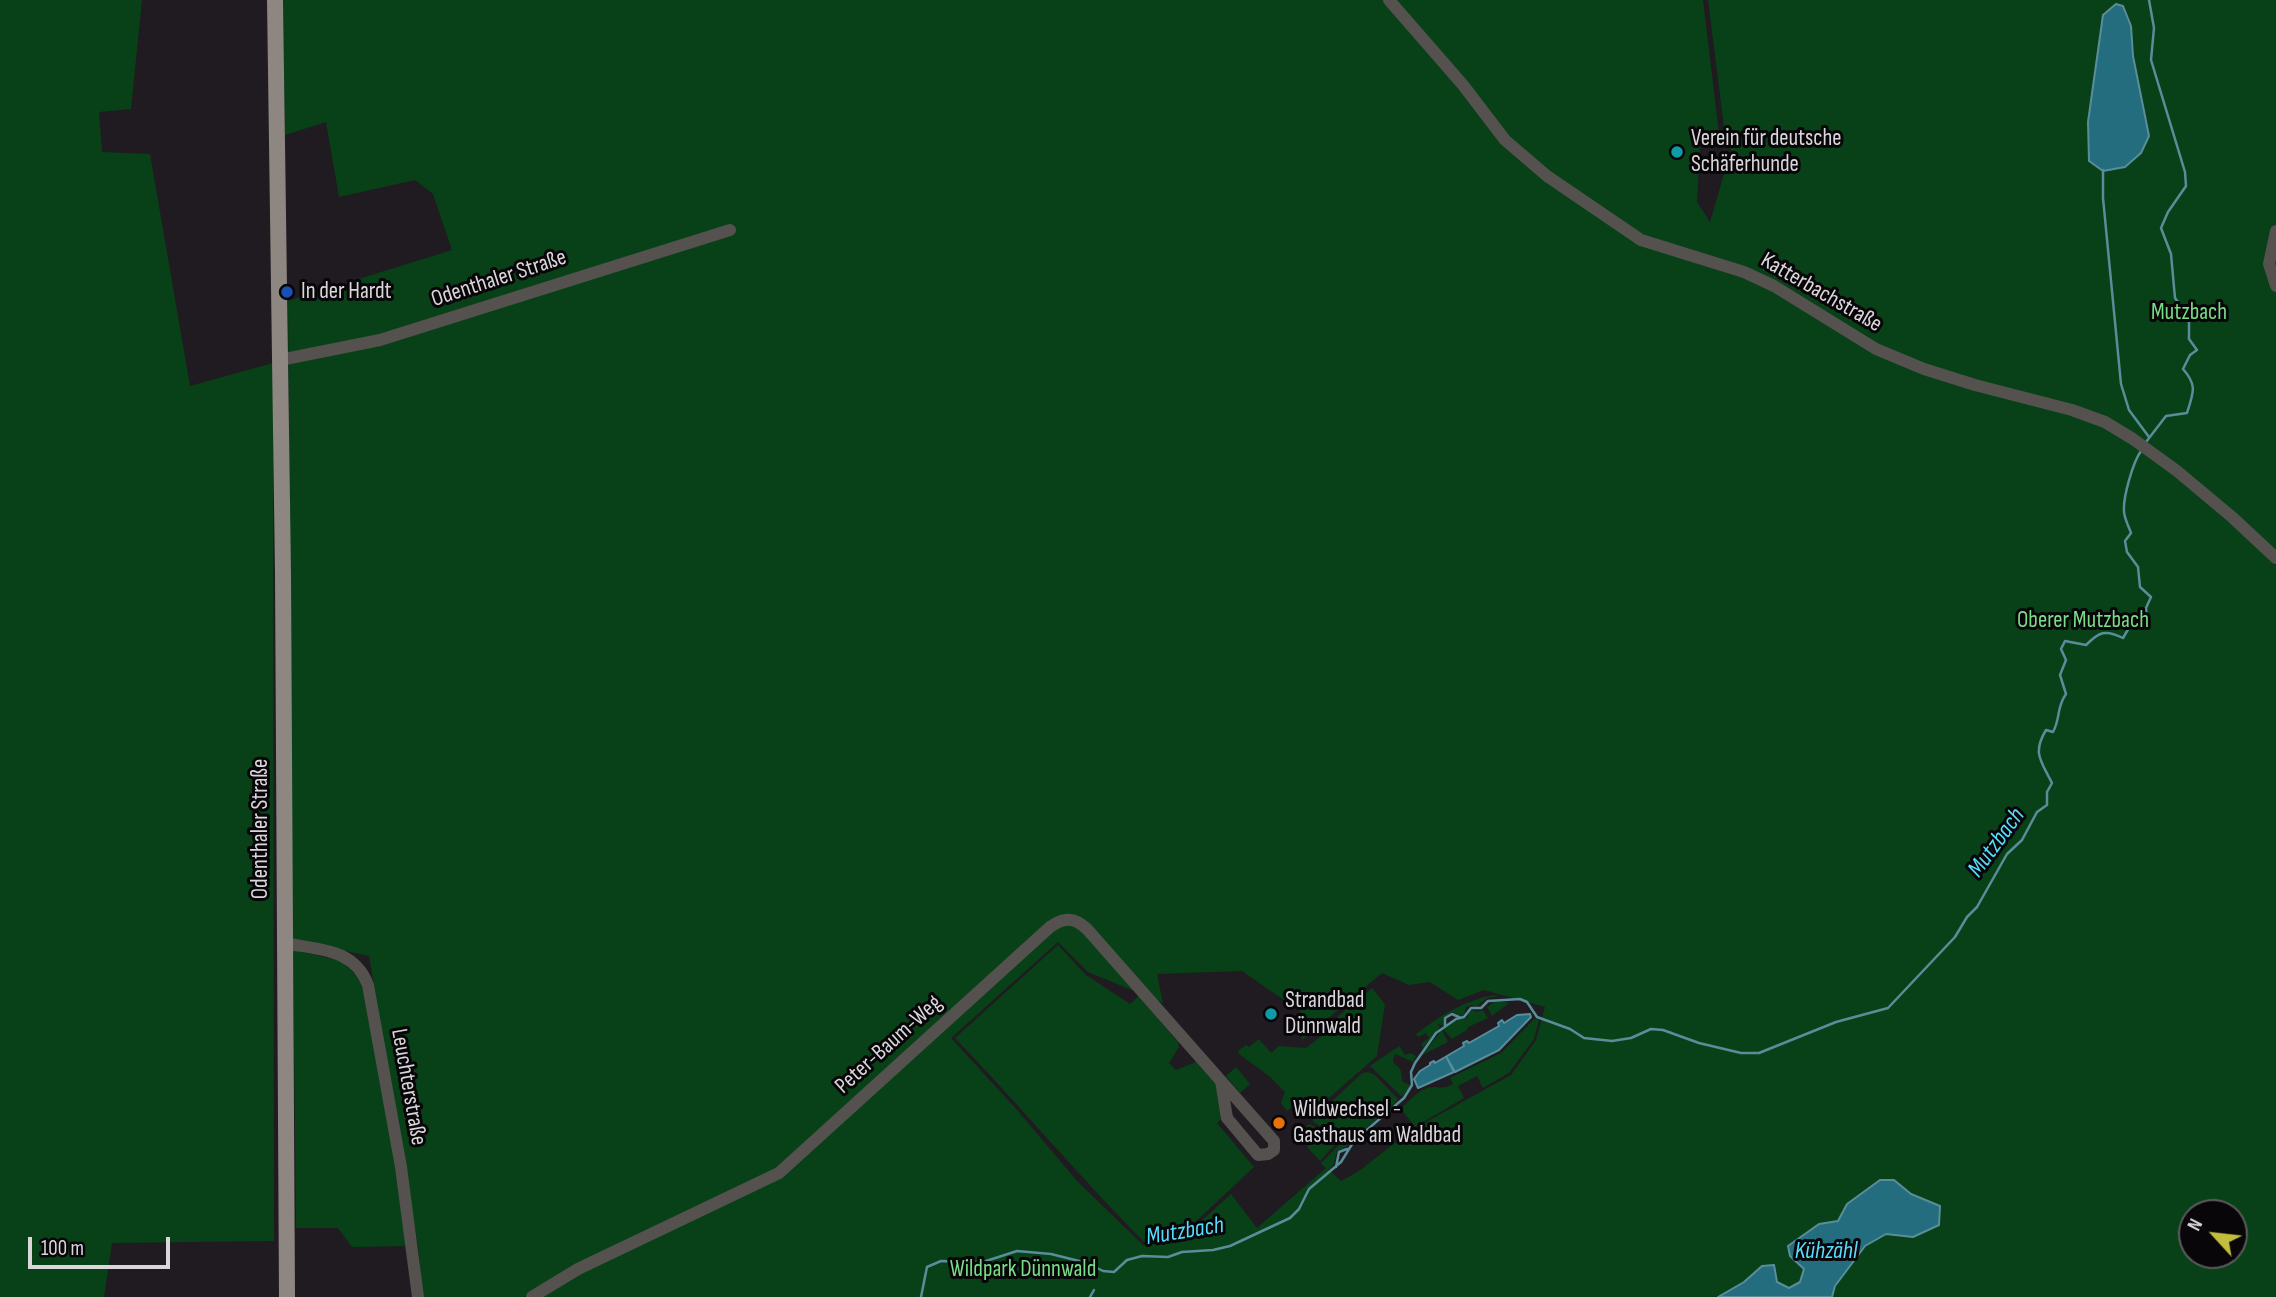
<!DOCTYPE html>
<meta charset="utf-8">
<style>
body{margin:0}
#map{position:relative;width:2276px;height:1297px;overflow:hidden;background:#1f1b21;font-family:"Sofia Sans Condensed",sans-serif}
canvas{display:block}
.north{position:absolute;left:2178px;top:1199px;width:70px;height:70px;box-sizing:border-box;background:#080609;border:2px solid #5c5a5d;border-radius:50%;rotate:297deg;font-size:19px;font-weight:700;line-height:28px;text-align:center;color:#dad7db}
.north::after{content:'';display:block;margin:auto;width:24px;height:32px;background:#c3bd3e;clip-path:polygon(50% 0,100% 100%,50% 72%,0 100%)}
.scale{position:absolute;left:28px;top:1237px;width:142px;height:32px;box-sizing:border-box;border:4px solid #dad7db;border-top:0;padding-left:9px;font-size:21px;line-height:24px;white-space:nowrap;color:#dad7db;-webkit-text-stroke:5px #080609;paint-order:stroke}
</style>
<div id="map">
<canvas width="2276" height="1297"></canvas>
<div class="north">N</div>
<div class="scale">100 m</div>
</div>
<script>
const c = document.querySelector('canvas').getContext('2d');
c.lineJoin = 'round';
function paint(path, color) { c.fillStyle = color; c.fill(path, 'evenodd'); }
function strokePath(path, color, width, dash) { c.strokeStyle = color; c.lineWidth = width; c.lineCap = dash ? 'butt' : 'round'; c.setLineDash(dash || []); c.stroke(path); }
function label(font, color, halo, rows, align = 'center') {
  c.font = font + ' "Sofia Sans Condensed",sans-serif'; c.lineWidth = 6; c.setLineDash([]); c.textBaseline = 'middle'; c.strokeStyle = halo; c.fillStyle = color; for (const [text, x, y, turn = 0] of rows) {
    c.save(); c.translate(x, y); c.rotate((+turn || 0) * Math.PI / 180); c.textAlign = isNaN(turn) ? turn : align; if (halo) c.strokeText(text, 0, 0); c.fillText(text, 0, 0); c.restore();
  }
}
paint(new Path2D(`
 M0,0H142L131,109L99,112L102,152L150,154L190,386L273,363L274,1241L112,1243L104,1297H0Z
 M283,0H1703L1720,142L1717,145H1700L1697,202L1710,222L1731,150L1726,143L1708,0H2276V1297H1832C1838,1278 1865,1239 1885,1234C1893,1232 1905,1236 1913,1237L1940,1206L1911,1194L1894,1180H1880L1847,1204L1838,1221L1818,1225L1790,1256L1804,1269L1800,1282L1789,1288L1777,1282L1763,1266L1744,1282L1718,1297H541L536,1290L524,1297H423L418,1246L369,956L292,940L288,301L452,250L433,194L415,180L339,197L326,122L285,135ZM1058,942L1088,972L1163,1003L1157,974L1242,971L1301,1012L1302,1040L1382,973L1409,985L1430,982L1458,1000L1484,990L1545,1007L1536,1040L1511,1075L1410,1131L1359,1171L1341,1181L1329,1170L1334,1164L1337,1151L1346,1147L1348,1144L1343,1141L1321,1163L1326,1168L1257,1228L1231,1194L1177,1243L1143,1245L1077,1181L1018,1111L951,1038ZM2192,1213H2234V1255H2192Z
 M1058,945L1086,975L1130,1004L1139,996L1178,1042L1179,1047L1169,1063L1176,1070L1196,1062L1216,1084L1223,1118L1217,1123L1254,1167L1176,1240L1144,1242C1079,1176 1019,1105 955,1038Z
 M293,950L342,961L361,981L375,1038L409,1246L352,1247L338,1228H296Z
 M1372,988L1385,1004L1377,1056L1306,1118L1294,1105L1287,1111L1281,1103L1285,1092L1269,1076L1239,1054L1238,1051L1246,1045L1249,1047L1259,1039L1271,1053L1279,1046L1306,1048L1338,1023L1335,1019Z
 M1495,995L1499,996L1487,998L1476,1007L1472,1005L1466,1007L1464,1015L1461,1016L1453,1012L1443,1018L1444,1024L1442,1026L1437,1023L1440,1027L1423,1048L1421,1044L1429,1038L1426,1033L1418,1037L1416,1034C1440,1016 1464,1000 1495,995Z
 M1496,1001L1509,1003L1492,1016L1487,1007Z
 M1472,1010L1477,1012L1483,1010L1488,1018L1468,1027L1467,1030L1452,1039L1443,1029L1455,1021L1467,1018L1469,1011Z
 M1535,1018L1539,1020L1534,1039L1509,1073L1483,1088L1477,1076L1458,1086L1464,1098L1415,1127L1401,1109C1410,1100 1421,1086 1436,1087C1444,1088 1445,1088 1453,1084L1450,1078L1501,1053Z
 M1442,1030L1448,1042L1422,1055Z
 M1399,1046L1405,1055L1410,1053L1416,1056L1413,1062L1395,1054C1390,1064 1396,1063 1400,1069C1402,1072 1401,1078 1403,1082L1411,1085L1402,1097L1370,1066Z
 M1236,1067L1250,1084L1240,1093L1226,1076Z
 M1368,1072L1375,1075L1398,1099L1395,1103L1350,1142L1313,1122V1119L1362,1073Z
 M1309,1124L1340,1139L1320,1161L1307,1147L1312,1142L1302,1131Z`), '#084117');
const water = new Path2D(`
 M2116,4L2123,6L2131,26L2133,56L2149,136L2141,153L2125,167L2103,171L2089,161L2088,122L2103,15Z
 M1530,1014L1531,1017L1499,1050L1455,1072L1447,1058L1454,1072L1418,1088L1414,1079L1420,1071L1430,1065V1063L1434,1061L1435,1063L1464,1046L1463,1043L1467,1041L1469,1043L1499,1026L1498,1023L1502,1020L1504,1023L1517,1015Z
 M1880,1180H1894L1911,1194L1940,1206L1939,1225L1913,1237L1886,1234L1865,1246L1835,1286L1832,1297H1718L1744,1282L1762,1266L1774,1265L1777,1282L1789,1288L1800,1282L1804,1269L1790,1256L1788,1246L1819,1224L1838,1221L1847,1204Z`);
paint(water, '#236d7e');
strokePath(water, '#5a8d9a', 2);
strokePath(new Path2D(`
 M2103,170V198L2121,384L2129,410L2149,437
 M2146,442L2166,416L2187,413C2193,393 2198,386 2183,369L2190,355L2197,350L2189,339V317L2175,298L2171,254L2161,228L2168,212L2186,186L2185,172L2151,60L2154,28L2149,0
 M1445,1026V1018L1452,1014L1461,1018
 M1336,1167L1339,1152L1347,1149
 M921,1297L927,1267L941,1261L983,1262L1017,1251L1051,1254L1087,1263L1103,1271L1114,1272L1127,1260L1142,1256L1168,1257L1182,1252L1213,1250L1230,1246L1290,1218L1299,1209L1309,1189L1341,1162L1354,1141L1404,1098L1412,1085L1411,1072L1415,1063L1436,1033L1456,1019L1464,1017L1471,1008H1481L1488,1001L1520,999L1527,1002L1537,1017L1570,1029L1584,1038L1612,1041L1631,1038L1651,1029L1663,1030L1699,1043L1741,1053H1759L1836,1022L1888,1008L1955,937L1967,917L1977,907L2007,854L2022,840L2037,812L2047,805V792L2052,783C2041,761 2032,753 2046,730L2053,732C2061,717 2056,708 2066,694L2060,675L2066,660L2061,649L2065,641L2086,645C2099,632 2105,629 2123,638L2130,626H2140L2147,620L2146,608L2151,597L2140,587L2138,567L2127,552L2125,541L2131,533C2129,527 2124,518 2124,511C2123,497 2133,462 2141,451
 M1090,1297L1094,1290`), '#5a8d9a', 2.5);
strokePath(new Path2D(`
 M1389,0L1463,85L1505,140L1547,176L1641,240L1744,272L1774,286L1876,349L1924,369L1975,385L2072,410L2105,422L2133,439L2177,471L2232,517L2276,558
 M2276,231L2269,264L2276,286
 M280,360L380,340L730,230
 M284,943C319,950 354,948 368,985L401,1167L418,1297
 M1221,1081L1274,1141V1150L1268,1154L1258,1155L1227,1118Z
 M532,1297L578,1269L779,1173L1050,927C1064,917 1074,917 1087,929L1221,1081`), '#55514f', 12);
strokePath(new Path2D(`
 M275,0L283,573L287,1297`), '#8e8681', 16);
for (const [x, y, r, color] of [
 [1677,152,7,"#0f9aa8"],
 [287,292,7,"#1a4fb4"],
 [1271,1014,7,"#0f9aa8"],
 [1279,1123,7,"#e8710a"]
]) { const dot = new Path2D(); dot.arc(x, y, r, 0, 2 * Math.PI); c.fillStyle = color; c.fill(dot); strokePath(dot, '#080609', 2.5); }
label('23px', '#dad7db', '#080609', [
 ["Verein für deutsche",1691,139],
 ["Schäferhunde",1691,165],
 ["In der Hardt",301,292],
 ["Strandbad",1285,1001],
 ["Dünnwald",1285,1027],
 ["Wildwechsel -",1293,1110],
 ["Gasthaus am Waldbad",1293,1136]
], 'left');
label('23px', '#dad7db', '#080609', [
 ["Odenthaler Straße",499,279,-18],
 ["Katterbachstraße",1821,293,30],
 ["Odenthaler Straße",261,829,-90],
 ["Peter-Baum-Weg",889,1045,-42],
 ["Leuchterstraße",408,1087,80]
]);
label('23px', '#78df88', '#080609', [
 ["Mutzbach",2189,313],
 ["Oberer Mutzbach",2083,621],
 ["Wildpark Dünnwald",1023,1270]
]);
label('italic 24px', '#55defd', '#080609', [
 ["Mutzbach",1997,843,-54],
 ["Mutzbach",1185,1232,-9],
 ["Kühzähl",1826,1252]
]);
</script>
